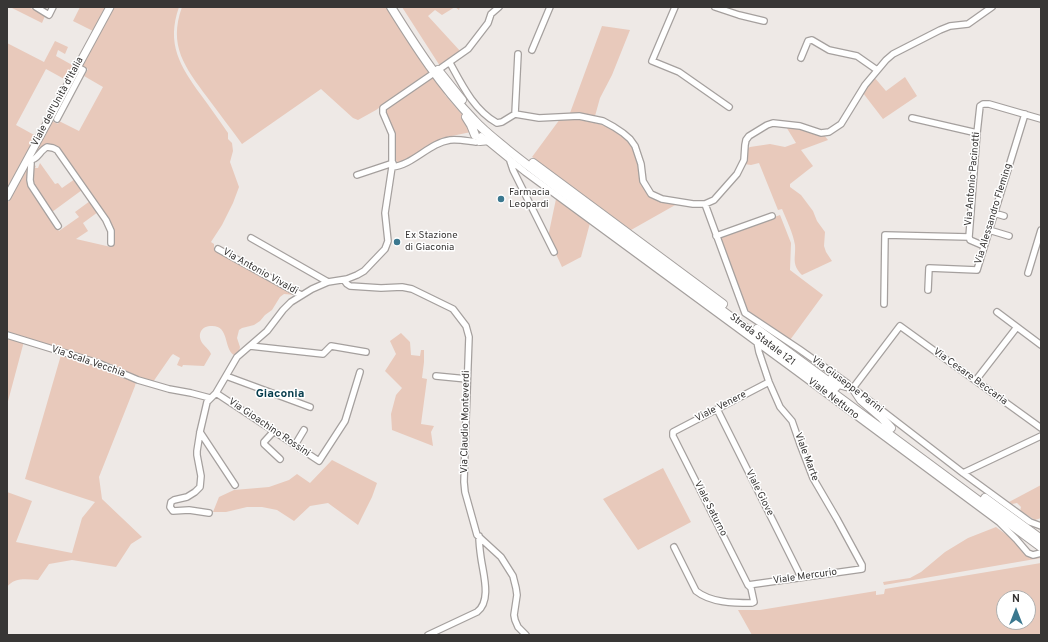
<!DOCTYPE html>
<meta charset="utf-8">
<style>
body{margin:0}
#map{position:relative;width:1048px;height:642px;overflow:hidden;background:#eee9e6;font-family:Overpass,sans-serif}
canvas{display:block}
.frame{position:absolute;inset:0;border:8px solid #383635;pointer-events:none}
.north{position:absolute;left:996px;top:590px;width:40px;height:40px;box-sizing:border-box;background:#fff;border:1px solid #afafae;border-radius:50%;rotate:0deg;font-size:11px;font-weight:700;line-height:16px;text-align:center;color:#383635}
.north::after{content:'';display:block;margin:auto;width:14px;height:18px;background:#3b788f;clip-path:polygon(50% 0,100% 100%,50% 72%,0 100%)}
</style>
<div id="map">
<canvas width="1048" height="642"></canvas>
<div class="frame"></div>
<div class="north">N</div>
</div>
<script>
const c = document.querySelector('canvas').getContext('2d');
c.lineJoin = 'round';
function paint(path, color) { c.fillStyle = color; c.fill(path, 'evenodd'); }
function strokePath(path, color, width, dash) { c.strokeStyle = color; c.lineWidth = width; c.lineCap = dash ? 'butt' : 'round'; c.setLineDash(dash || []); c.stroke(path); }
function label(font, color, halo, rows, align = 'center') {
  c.font = font + ' Overpass,sans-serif'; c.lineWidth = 3; c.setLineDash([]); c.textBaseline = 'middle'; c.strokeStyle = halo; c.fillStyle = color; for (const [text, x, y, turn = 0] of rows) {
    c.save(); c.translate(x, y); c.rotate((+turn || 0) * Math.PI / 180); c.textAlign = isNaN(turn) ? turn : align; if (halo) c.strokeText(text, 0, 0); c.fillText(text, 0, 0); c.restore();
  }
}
paint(new Path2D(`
 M10,7H29L45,16L42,23Z
 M80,7H106L93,31L73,21Z
 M113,7H179C166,44 180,66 201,95C210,107 219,120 228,133V139L232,143L233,151L230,162L239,187L233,203L222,225L211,242L214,244V249L296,295L284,294L280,297L272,310L265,315L260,321L254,325L242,328L239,330L237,338L240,347L239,352L234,355C223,348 230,324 210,326C200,327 197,336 203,344C206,348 209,349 211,354L204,366L183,365L182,367L177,365L180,358L173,354L171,356L153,382L140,378L111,364L7,332V204L28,164L29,165L32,191L59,231L79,217L75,212L90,201L98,212L83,223L88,231L76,239L111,247L113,244L112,226L52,145L32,158L52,121L58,124L59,121L79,131L103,87L84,76L88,69L81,65Z
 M182,7H387L429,73L376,110L358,120L353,118L321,89L242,144C231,129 219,113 207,97C185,67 168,46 182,7Z
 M402,7H460L459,10L455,7L442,15L435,10L428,16L461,52L451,57L450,59L440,66Z
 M602,26L630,30L612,75L600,98L595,116L570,113Z
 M55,41L68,47L65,54L58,50L56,56L74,66L66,80L46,69L16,125L36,136L7,189V43L44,62Z
 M432,77L442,87L445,95L465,118L471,132L442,138L403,162L398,163L395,159L386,115V111L388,107Z
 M874,77L886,91L905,77L917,96L883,119L863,93L868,86Z
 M560,119C583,118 621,125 633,148C639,159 642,177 645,190L677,204L631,230L532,157Z
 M785,125L824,135L828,140L801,150L813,166L790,184V187L801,195L813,211L817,221L825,232L824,246L826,252L832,261L802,275C791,264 796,258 795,245C793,233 787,221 782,209L778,210L759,163L751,165L744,164L747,149L750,147L770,144L785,147L796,143Z
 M40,163L55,184L58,183L62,188L75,179L82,190L52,212L31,181L34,165L36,166L35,168H38Z
 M556,199L590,223L581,257L562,267L548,237Z
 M780,215L791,243L790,270L823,295L790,340L779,332L777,333L747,313L719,238L720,237Z
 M401,333L410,342L411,355L420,356L421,350H424V362L422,378L427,379L421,424L434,426L431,432L433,446L392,430L391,414L396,395L402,388L385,371L396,354L390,341Z
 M7,337L23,342V345L7,405Z
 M61,355L97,365L136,381L135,386L99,477L102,499L142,537L131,544L116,567L72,560L49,564L38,580C27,579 14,577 7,587V492L32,501L16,542L72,553L82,518L95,502L25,479Z
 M332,460L377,483L372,497L358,525L328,503L310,506L294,521L277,510L262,507H247L226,512H213L219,497L234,490L269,487L289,480L297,474L310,483Z
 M663,468L691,522L638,550L603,499Z
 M1041,485V518L1035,520L1020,511L1021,507L1017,503L1012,504L1009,502Z
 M996,527L1015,541L1027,554L1041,555V558L884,585L883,582L910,578L921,572L945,552L968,538Z
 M1041,563V635H752L738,610H760L876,591V595L884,594L885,589ZM1004,598H1028V622H1004Z`), '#e8c9bb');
const minor = new Path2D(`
 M36,7L49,15L53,7
 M675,7L652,61L679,72L729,107
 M715,7L739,15L764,21
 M532,50L550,7
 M801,58L808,41L812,40L829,50L857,56L877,70
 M450,63C462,85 474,110 497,123L502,122L515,114L539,118L579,116L603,121L614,127L623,133L630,139L635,146L641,164L643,181L651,194L662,199L693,204H705L714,200L737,174L744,160L745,145L746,140L749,136L767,125L773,123L800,126L821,133L829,132L841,124L865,85L886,60L893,54L940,30L950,26L968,24L992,7
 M441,68L468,49L488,23L491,14L499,7
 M515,114L518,54
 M912,118L977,133
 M57,119L83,70L77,67
 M481,136L525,172L797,372L999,522L1016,539L1028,553L1033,555L1041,553
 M27,160C37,162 39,151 47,147L53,148L57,150L106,220L111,231V243
 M30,161L31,163L30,180L31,185L58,226
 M510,161L513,170L554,252
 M392,167V134L383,113V108L431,75
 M357,175L393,163
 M705,204L745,313L799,349L847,383
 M994,213L1004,216
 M989,230L1009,236
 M716,236L772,216
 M251,238L328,282
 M984,246L970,240L969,237L977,133L980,106L983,104H989L1041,119
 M218,249L301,295
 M1028,273L1041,230
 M344,280L347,284L350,286L381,288L402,287L412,289L453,309L466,326L469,337L465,447L464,482L465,492L477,535L501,557L513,576L516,588L517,595L514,615L515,620L518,627L526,635
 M928,290L929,268L977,270L1025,114
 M884,304L885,235L969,237
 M997,312L1041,345
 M7,335L98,363L138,380L169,389L191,393L210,398
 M250,346L323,354L331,346L366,352
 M226,376L310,407
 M436,376L467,379
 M976,380L1017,327
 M853,388L900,326L1041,428
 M858,392L963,473L1030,522L1041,526
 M216,393L319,461L345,421L360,372
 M717,409L801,577
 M274,431L264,442V444L280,459
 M200,432L235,485
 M295,445L304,430
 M963,473L1041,436
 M209,513L189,510L173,511L170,507L171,502L174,500L187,497L195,492L200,487L201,476L197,455V451L200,432L207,402L216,393L237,357L267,331L283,310L291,302L312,289L328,282L347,279L357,275L364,271L385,249L388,241L385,213L392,167C413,165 429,143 450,140C458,139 467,141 476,142
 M674,547L696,591C711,603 734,603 752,603L754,602L751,588L748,585L673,436V432L769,382
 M748,585L862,569V565L837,519L813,478L800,444L792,421L780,407L769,382L759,352L757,342
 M428,635L477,612C492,601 483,573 481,558C480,551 479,544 479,536`);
const tertiary = new Path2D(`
 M7,197L110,7`);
const primary = new Path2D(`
 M391,7C416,47 441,86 474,120C484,131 496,140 508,150C533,170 559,189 585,209L1041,547
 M438,70L462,100
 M466,117L471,125L475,135
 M480,141L490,140L495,144
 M533,163L723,304
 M757,329L836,387
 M832,378L842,385L853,388L861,400L882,418L891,428
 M985,498L1041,539`);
strokePath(minor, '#a5a09e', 8);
strokePath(tertiary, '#a5a09e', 9);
strokePath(primary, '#a5a09e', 10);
strokePath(minor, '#fff', 5.5);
strokePath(tertiary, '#fff', 7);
strokePath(primary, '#fff', 8);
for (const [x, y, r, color] of [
 [501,199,4,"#3b788f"],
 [397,242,4,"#3b788f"]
]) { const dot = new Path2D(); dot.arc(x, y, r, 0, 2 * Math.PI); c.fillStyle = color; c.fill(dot); strokePath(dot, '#fff', 1.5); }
label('10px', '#383635', '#fff', [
 ["Viale dell'Unità d'Italia",58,102,-62],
 ["Via Antonio Pacinotti",973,179,-85],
 ["Via Alessandro Fleming",994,214,-73],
 ["Via Antonio Vivaldi",260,272,29],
 ["Strada Statale 121",762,340,37],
 ["Via Scala Vecchia",88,362,19],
 ["Via Cesare Beccaria",970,377,36],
 ["Via Giuseppe Parini",847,385,37],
 ["Viale Nettuno",833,399,37],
 ["Viale Venere",721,407,-27],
 ["Via Claudio Monteverdi",466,422,-89],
 ["Via Gioachino Rossini",269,428,34],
 ["Viale Marte",806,457,69],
 ["Viale Giove",759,493,63],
 ["Viale Saturno",710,509,63],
 ["Viale Mercurio",805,577,-8]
]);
label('10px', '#383635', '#fff', [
 ["Farmacia",509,193],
 ["Leopardi",509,205],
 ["Ex Stazione",405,236],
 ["di Giaconia",405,248]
], 'left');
label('bold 12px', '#033a4b', '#fff', [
 ["Giaconia",280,395]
]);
</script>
